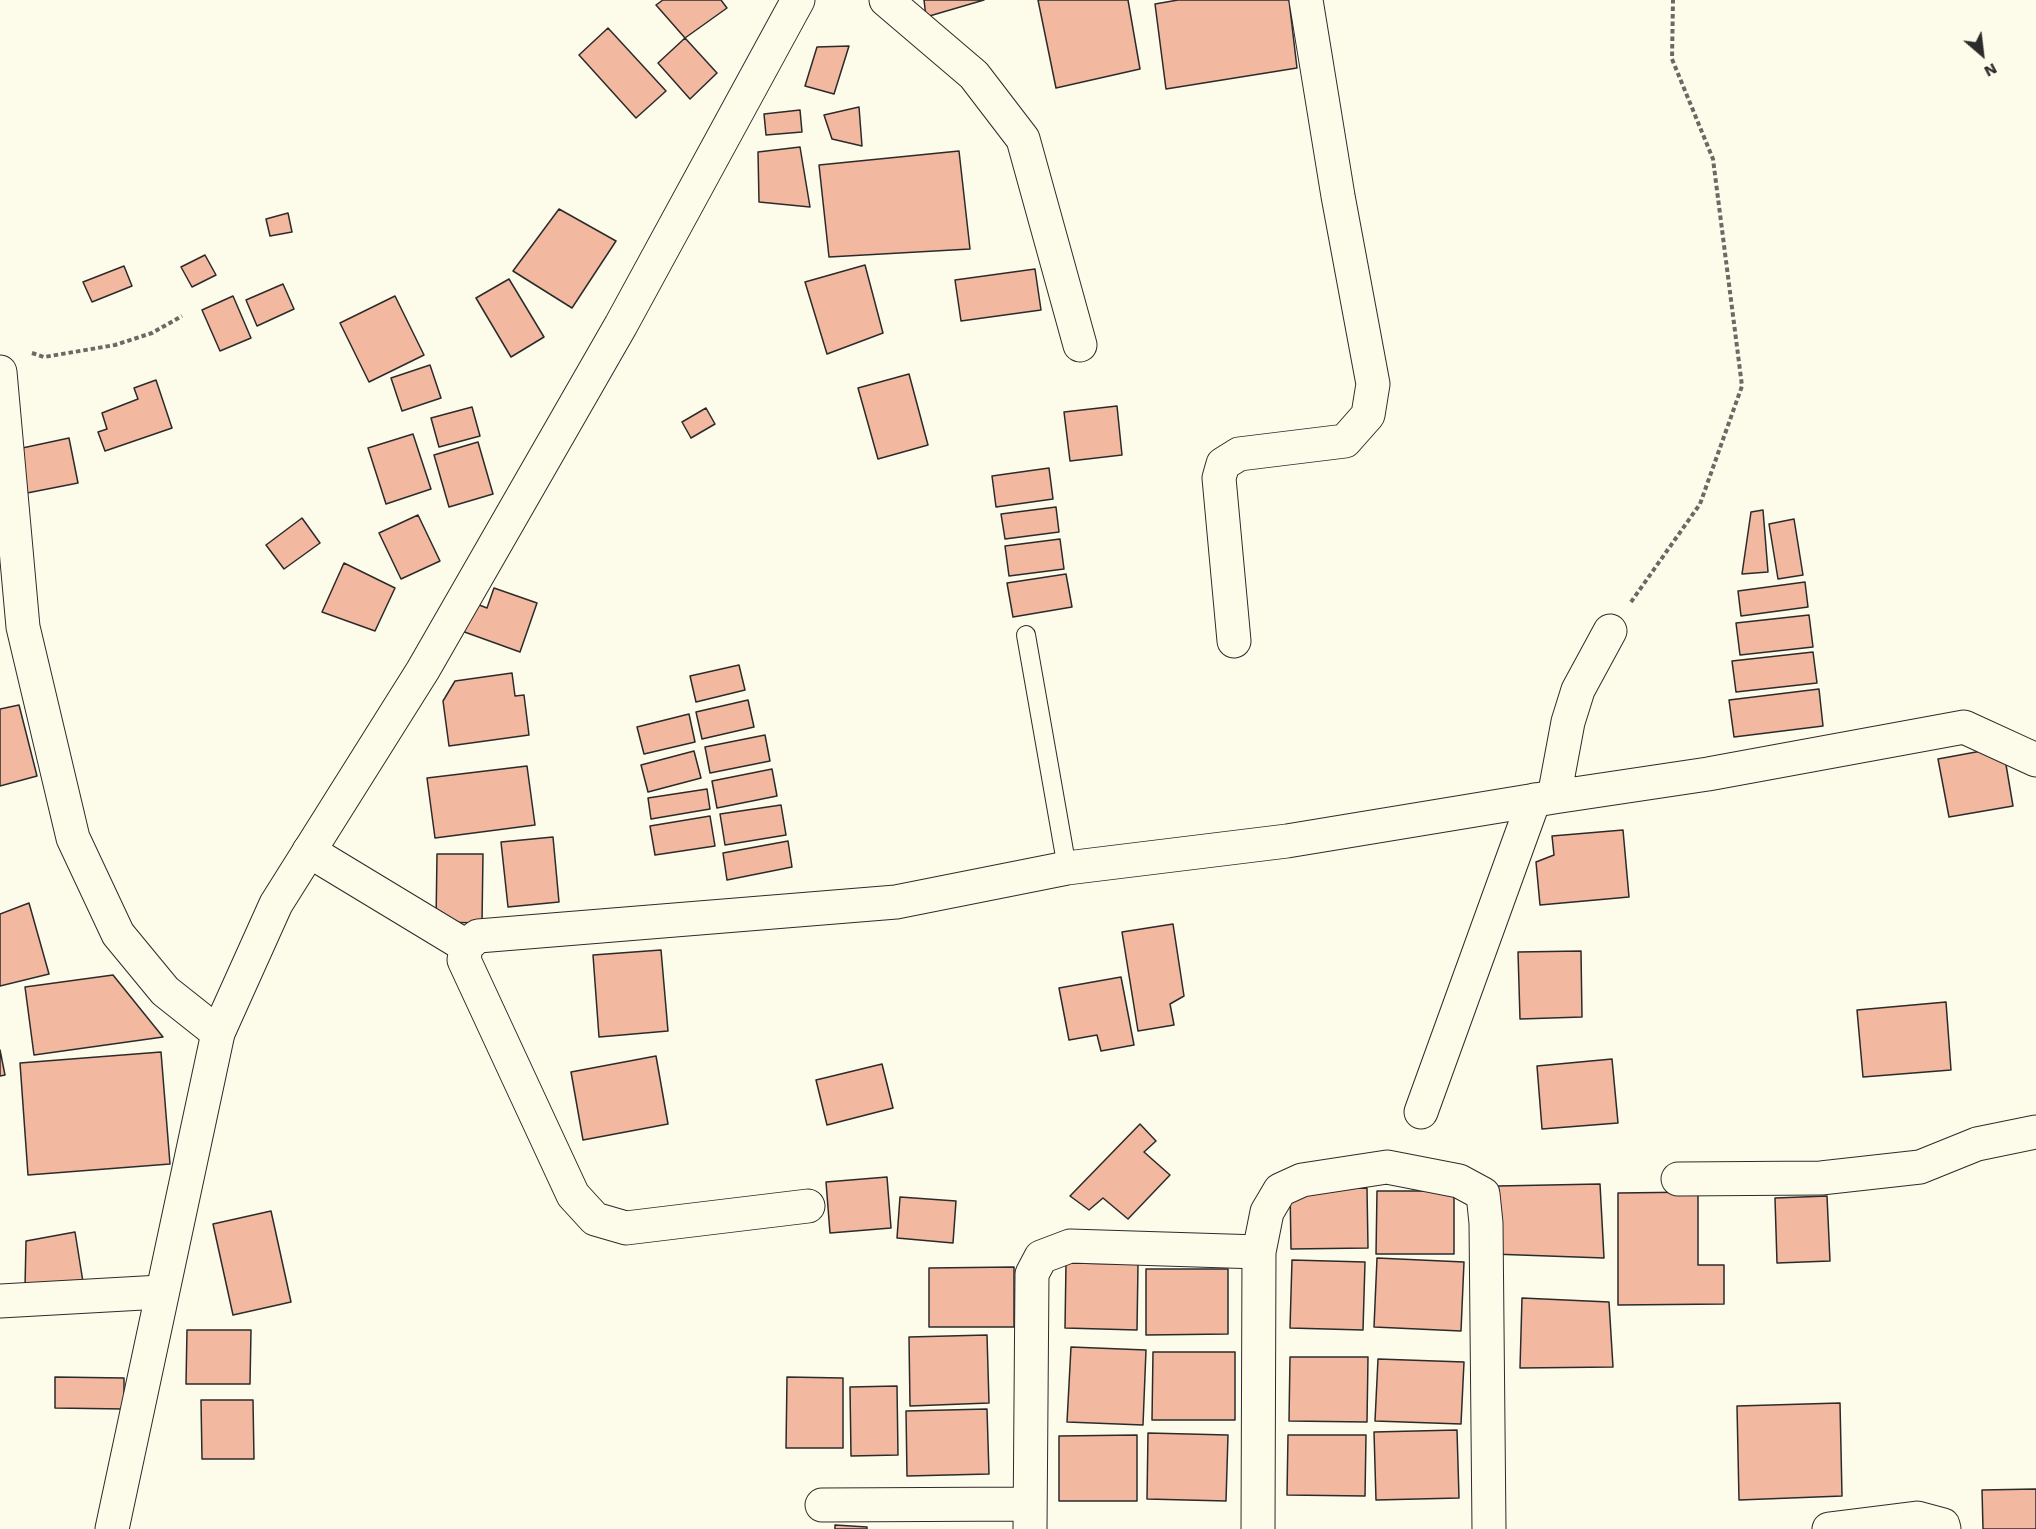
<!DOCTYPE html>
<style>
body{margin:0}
#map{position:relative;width:2036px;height:1529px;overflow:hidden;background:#fdfbea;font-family:"Work Sans",sans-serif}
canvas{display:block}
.north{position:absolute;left:1952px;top:24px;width:60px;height:60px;-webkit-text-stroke:4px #fdfbea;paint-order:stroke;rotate:152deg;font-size:16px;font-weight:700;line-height:24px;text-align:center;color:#2b2b2b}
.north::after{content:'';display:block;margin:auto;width:21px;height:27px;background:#2b2b2b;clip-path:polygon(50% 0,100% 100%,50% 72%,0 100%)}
</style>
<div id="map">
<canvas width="2036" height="1529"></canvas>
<div class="north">N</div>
</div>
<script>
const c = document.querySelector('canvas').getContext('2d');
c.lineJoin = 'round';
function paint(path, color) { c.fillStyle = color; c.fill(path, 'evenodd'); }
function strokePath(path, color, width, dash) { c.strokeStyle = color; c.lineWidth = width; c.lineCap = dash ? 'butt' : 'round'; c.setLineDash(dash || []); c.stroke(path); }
const building = new Path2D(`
 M663,0H721L727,8L685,38L656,5Z
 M924,0H984L926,17Z
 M1038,0H1128L1140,69L1056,88Z
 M1178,0H1289L1297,68L1166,89L1155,4Z
 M608,28L666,91L636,118L579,55Z
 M685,38L717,73L690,99L658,63Z
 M849,46L834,94L805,86L817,47Z
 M859,107L862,146L832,139L824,115Z
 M800,110L802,132L766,135L764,114Z
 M800,147L810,207L759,202L758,152Z
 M959,151L970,249L829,257L819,165Z
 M559,209L616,241L572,308L513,271Z
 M288,213L292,232L270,236L266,219Z
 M205,255L216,275L192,287L181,267Z
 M865,265L883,333L827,354L805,282Z
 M124,266L132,286L92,302L83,282Z
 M1035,269L1041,310L961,321L955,280Z
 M509,279L544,337L511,357L476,298Z
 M283,284L294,309L257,326L246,300Z
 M233,296L251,338L220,351L202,310Z
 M395,296L424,355L369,382L340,323Z
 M430,365L441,398L402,411L391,378Z
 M909,374L928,445L878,459L858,388Z
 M156,380L172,428L105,451L98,432L107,429L102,413L138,399L134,388Z
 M1117,406L1122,455L1070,461L1064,412Z
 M472,407L480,436L439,447L431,418Z
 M706,408L715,424L691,438L682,422Z
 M413,434L431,489L386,504L368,448Z
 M69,438L78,483L22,494L13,450Z
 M478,442L493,494L449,507L434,455Z
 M1049,468L1053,499L996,507L992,476Z
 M1056,507L1059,532L1005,539L1001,514Z
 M1763,510L1768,572L1742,574L1751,512Z
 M418,515L440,561L401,579L379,533Z
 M302,518L320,543L284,569L266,545Z
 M1794,519L1803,575L1778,579L1769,524Z
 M1060,539L1064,569L1009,576L1005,546Z
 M344,563L395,588L375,631L322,612Z
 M1066,574L1072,607L1013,617L1007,583Z
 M1805,582L1808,607L1741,616L1738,591Z
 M494,588L537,603L520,652L459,630L469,601L487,608Z
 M1809,615L1813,647L1740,655L1736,623Z
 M1813,652L1817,683L1736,692L1732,661Z
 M739,665L745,690L696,702L690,676Z
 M512,673L515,696L524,695L529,735L449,746L443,701L455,681Z
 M1819,689L1823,726L1734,737L1729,700Z
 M748,700L754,727L702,739L696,712Z
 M19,705L37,776L0,786V709Z
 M689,714L695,742L644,754L637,727Z
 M765,735L770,761L710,773L705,747Z
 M2003,747L2013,806L1949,817L1938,759Z
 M694,751L701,778L648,792L641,765Z
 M527,766L535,825L435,838L427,778Z
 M772,769L777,796L717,808L712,781Z
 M707,789L710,809L651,819L648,798Z
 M781,805L786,835L725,845L720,814Z
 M710,816L715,846L655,855L650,826Z
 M1623,830L1629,897L1540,905L1536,862L1554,855L1552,836Z
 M553,837L559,902L508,907L501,842Z
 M788,841L792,867L727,880L723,853Z
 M437,854H483L482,923L436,922Z
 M29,903L49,974L0,986V914Z
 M1173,924L1184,996L1170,1004L1174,1025L1138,1031L1122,932Z
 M661,950L668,1031L599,1037L593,955Z
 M1581,951L1582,1017L1520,1019L1518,952Z
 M113,975L163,1037L34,1055L25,987Z
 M1121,977L1134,1045L1101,1051L1097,1035L1069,1040L1059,988Z
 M1946,1002L1951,1070L1863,1077L1857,1010Z
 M0,1050L5,1075L0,1076Z
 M161,1052L170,1164L28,1175L20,1063Z
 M656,1056L668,1124L583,1140L571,1072Z
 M1612,1059L1618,1123L1542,1129L1537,1066Z
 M882,1064L893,1108L827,1125L816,1080Z
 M1140,1124L1156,1141L1144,1152L1170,1175L1128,1219L1103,1198L1089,1210L1070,1196Z
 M887,1177L891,1228L830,1233L826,1182Z
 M1600,1184L1604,1258L1492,1254L1498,1186Z
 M1367,1188L1368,1248L1291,1249L1290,1189Z
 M1377,1191H1454V1254H1376Z
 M1698,1192V1265H1724V1304L1618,1305V1193Z
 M1827,1196L1830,1261L1777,1263L1775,1198Z
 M900,1197L956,1201L953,1243L897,1238Z
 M271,1211L291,1302L233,1315L213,1224Z
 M75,1232L83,1282L25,1287L26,1241Z
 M1377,1258L1464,1262L1461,1331L1374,1327Z
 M1292,1260L1365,1262L1363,1330L1290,1328Z
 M1066,1263L1138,1264L1137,1330L1065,1328Z
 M1014,1267V1327H929V1268Z
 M1146,1269H1228V1334L1146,1335Z
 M1522,1298L1609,1302L1613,1367L1520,1368Z
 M187,1330H251L250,1384H186Z
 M987,1335L989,1403L910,1406L909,1337Z
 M1071,1347L1146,1350L1143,1425L1067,1422Z
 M1153,1352H1235V1420H1152Z
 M1290,1357H1368L1367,1422L1289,1421Z
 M1378,1359L1464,1362L1461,1424L1375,1421Z
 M55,1377L124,1378V1409L55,1408Z
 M787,1377L843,1378V1448H786Z
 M897,1386L898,1455L851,1456L850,1387Z
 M201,1400H253L254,1459H202Z
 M1840,1403L1842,1496L1739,1500L1737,1406Z
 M987,1409L989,1474L907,1476L906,1411Z
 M1457,1430L1459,1498L1376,1500L1374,1432Z
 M1148,1433L1228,1435L1226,1501L1147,1499Z
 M1137,1435V1501H1059V1436Z
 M1288,1435H1366L1365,1496L1287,1495Z
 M2036,1489V1529H1983L1982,1490Z
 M835,1525L867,1527V1529H835Z`);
paint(building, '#f2b8a0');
strokePath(building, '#2b2b2b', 1.5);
const lane = new Path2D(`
 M1026,635L1067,868`);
const street = new Path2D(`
 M886,0L974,75L1023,139L1080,345
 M0,372L23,627L73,838L118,934L165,991L218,1033
 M1234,641L1219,478L1223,464L1239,454L1345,441L1368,415L1373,384L1338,196L1306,0
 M1554,797L1708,774L1964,727L2036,760
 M309,851L466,946
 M1421,1112L1534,800
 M1678,1179L1821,1178L1920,1167L1977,1144L2036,1132
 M808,1206L626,1228L595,1219L573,1195L464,960L466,946L478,936L896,902L1067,868L1287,841L1554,797L1568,722L1578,690L1610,631
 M1259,1252L1267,1212L1280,1190L1302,1180L1387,1167L1459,1181L1483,1194L1486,1223L1489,1529
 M0,1301L161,1292
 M822,1505L1029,1504
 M1030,1529L1032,1274L1041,1257L1070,1246L1259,1252L1258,1529
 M1829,1529L1917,1518L1943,1525L1944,1529`);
const secondary = new Path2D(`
 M112,1529L218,1033L276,904L423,670L621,325L798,0`);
strokePath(lane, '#2b2b2b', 20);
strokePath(street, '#2b2b2b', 35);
strokePath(secondary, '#2b2b2b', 35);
strokePath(new Path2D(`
 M32,353L44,357L115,345L152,333L182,316
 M1631,602L1700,504L1742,386L1713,159L1672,59L1673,0`), '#6a6964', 4, [4.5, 3]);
strokePath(lane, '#fdfbea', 18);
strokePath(street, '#fdfbea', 33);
strokePath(secondary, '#fdfbea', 33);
</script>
